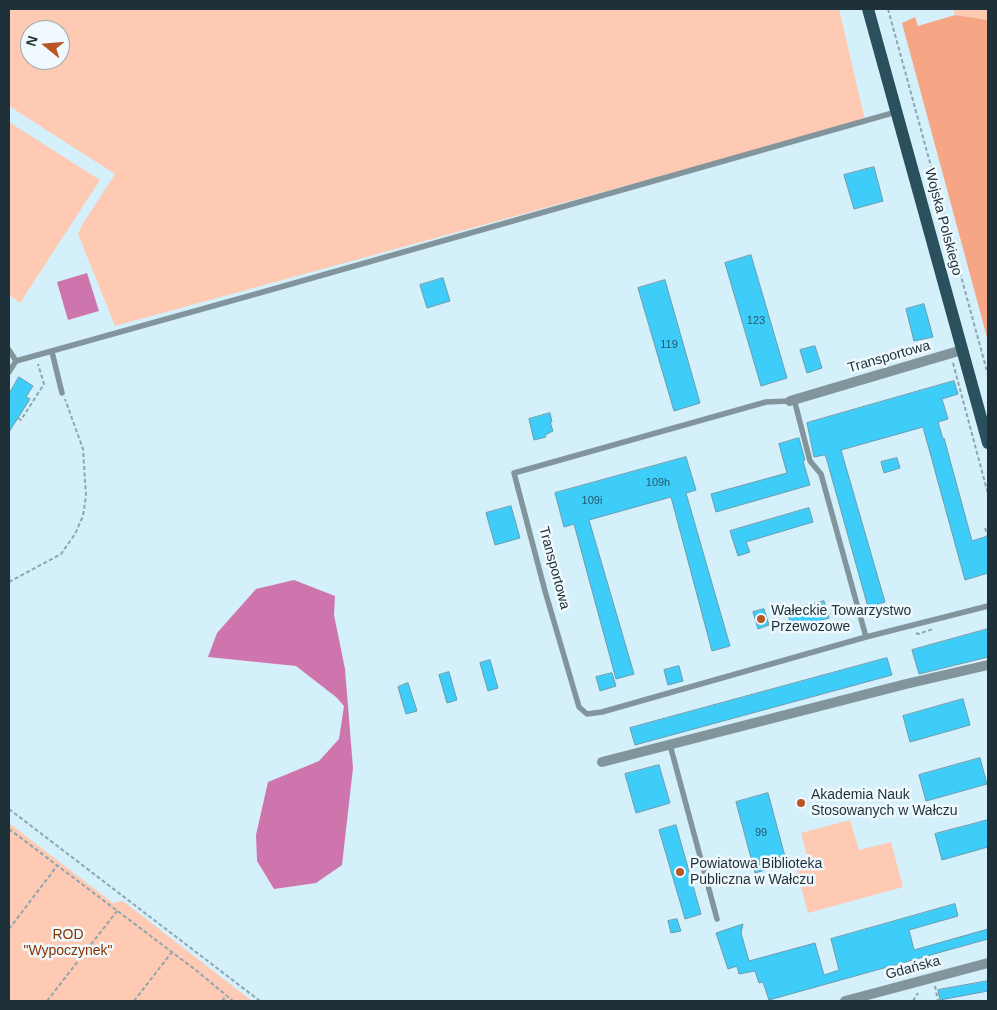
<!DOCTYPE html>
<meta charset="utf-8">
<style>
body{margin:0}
#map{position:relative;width:997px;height:1010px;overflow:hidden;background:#d3f0fb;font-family:Arial,sans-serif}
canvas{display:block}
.frame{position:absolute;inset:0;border:10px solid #1e3138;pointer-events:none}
.north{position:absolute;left:20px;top:20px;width:50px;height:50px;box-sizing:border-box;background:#f0f9fd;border:1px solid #9ca9ae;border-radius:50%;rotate:287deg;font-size:14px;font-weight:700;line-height:20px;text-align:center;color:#1e3138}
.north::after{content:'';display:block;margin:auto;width:18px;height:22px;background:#bb5526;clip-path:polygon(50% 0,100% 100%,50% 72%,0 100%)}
</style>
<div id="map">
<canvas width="997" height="1010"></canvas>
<div class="frame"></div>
<div class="north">N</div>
</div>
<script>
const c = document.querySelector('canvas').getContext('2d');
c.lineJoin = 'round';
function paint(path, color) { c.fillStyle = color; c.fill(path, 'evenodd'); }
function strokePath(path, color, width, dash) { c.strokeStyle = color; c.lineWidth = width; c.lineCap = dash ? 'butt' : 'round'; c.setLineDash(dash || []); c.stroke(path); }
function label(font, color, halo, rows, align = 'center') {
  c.font = font + ' Arial,sans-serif'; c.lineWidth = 5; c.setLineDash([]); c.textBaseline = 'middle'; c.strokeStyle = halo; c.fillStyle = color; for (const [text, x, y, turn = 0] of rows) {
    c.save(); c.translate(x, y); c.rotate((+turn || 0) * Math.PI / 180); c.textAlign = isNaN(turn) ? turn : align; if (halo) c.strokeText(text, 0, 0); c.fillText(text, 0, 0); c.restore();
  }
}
paint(new Path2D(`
 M9,9H839L865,120L115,326L78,234L82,225L115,174L9,106ZM30,30H60V60H30Z
 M953,9H988V20L955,15Z
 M9,122L100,180L20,303L9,295Z
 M9,813L10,824L113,903L123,901L252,1001H9Z
 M850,820L859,850L891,842L903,887L808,913L796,868L809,864L801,833Z`), '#ffcab4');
paint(new Path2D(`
 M955,15L988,20V341L902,23L915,17L918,26Z`), '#f6a685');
paint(new Path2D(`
 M87,273L99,311L68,320L57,282Z
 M294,580L335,596L334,615L345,669L353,768L342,865L316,883L274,889L257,861L256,835L268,782L319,761L339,739L344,706L336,697L296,666L208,657L217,633L256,589Z`), '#cf75ad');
const building = new Path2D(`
 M874,167L883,201L854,209L844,175Z
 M751,255L787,378L761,386L725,263Z
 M443,278L450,301L427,308L420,285Z
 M665,280L700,403L674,411L638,288Z
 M924,304L933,337L914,341L906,309Z
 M815,346L822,368L807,373L800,350Z
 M19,377L33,386L26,397L30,399L9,432V394Z
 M954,381L958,394L942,399L948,419L938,422L943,439L944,438L972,541L988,536V573L965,580L923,427L841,450L885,602L868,607L826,457L824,455L814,457L807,423Z
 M550,413L552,422H550L553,431L545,435L546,437L534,440L529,419Z
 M799,438L805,460L803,461L810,485L716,512L711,494L787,473L779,444Z
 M686,457L696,490L686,493L730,646L712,651L671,497L589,520L634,674L616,679L574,524L564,527L555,493Z
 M897,458L900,468L884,473L881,462Z
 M511,506L520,538L495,545L486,513Z
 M809,508L813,522L746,542L750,552L738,556L730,531Z
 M824,601L829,618L792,629L787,611Z
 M764,609L769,625L758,629L753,612Z
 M988,629V657L919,674L912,650Z
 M887,658L892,675L635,745L630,728Z
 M490,660L498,688L488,691L480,663Z
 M679,666L683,681L668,685L664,670Z
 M449,672L457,700L447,703L439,675Z
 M612,673L616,686L600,691L596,677Z
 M408,683L417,711L406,714L398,687Z
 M963,699L970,725L910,742L903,716Z
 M980,758L987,784L926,801L919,775Z
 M659,765L670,803L636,813L625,774Z
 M768,793L787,864L755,873L736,802Z
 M988,820V847L942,860L935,834Z
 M676,825L701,914L685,919L659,830Z
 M955,904L958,916L909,930L914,950L988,929V939L769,1000L763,982L759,983L755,971L739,974L737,966L728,969L716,933L743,924L741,933L749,961L815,943L824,975L839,970L831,939Z
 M677,919L681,931L671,933L668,921Z
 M988,981V991L940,1000L938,990Z`);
paint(building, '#3ecdf8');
strokePath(building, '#6d9bac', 1);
strokePath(new Path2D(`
 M888,9L988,375
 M953,363L988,494
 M18,418L21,420L44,384L38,364
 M985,528L988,537
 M9,582L61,554L75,534L83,516L86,496L83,449L65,399
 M916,633L918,634L933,629
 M9,809L260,1001
 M9,829L197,971L233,1001
 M9,929L57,866
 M935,986L938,1001
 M47,1001L117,911
 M134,1001L172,952
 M222,1001L226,996
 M913,1001L918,993
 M987,1001L988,1000`), '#8da6b0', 2, [4, 2.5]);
strokePath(new Path2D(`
 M9,350L16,361
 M52,352L62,393
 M9,372L16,361L263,292L896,112
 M794,399L810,461L821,474L866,637
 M790,401L766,402L514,473L545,591L579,707L587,714L602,712L866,637L988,606
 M670,745L717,919`), '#82959d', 5.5);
strokePath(new Path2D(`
 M790,401L962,350
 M602,762L906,684L988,665
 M845,1001L988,963`), '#82959d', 10);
strokePath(new Path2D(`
 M868,9L988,443`), '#2b505d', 12);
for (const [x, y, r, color] of [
 [761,619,5,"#bb5526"],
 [801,803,5,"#bb5526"],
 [680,872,5,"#bb5526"]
]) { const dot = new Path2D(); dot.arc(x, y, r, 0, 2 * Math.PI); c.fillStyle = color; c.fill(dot); strokePath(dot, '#f0f9fd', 2); }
label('11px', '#265868', null, [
 ["123",756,321],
 ["119",669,345],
 ["109h",658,483],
 ["109i",592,501],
 ["99",761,833]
]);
label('14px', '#1e3138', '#f0f9fd', [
 ["Wojska Polskiego",943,222,75],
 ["Transportowa",889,357,-16],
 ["Transportowa",554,568,75],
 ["Gdańska",913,968,-15]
]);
label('14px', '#1e3138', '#f0f9fd', [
 ["Wałeckie Towarzystwo",771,611],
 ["Przewozowe",771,627],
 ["Akademia Nauk",811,795],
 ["Stosowanych w Wałczu",811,811],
 ["Powiatowa Biblioteka",690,864],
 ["Publiczna w Wałczu",690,880]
], 'left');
label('14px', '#883200', '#f0f9fd', [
 ["ROD",68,935],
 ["\"Wypoczynek\"",68,951]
]);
</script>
